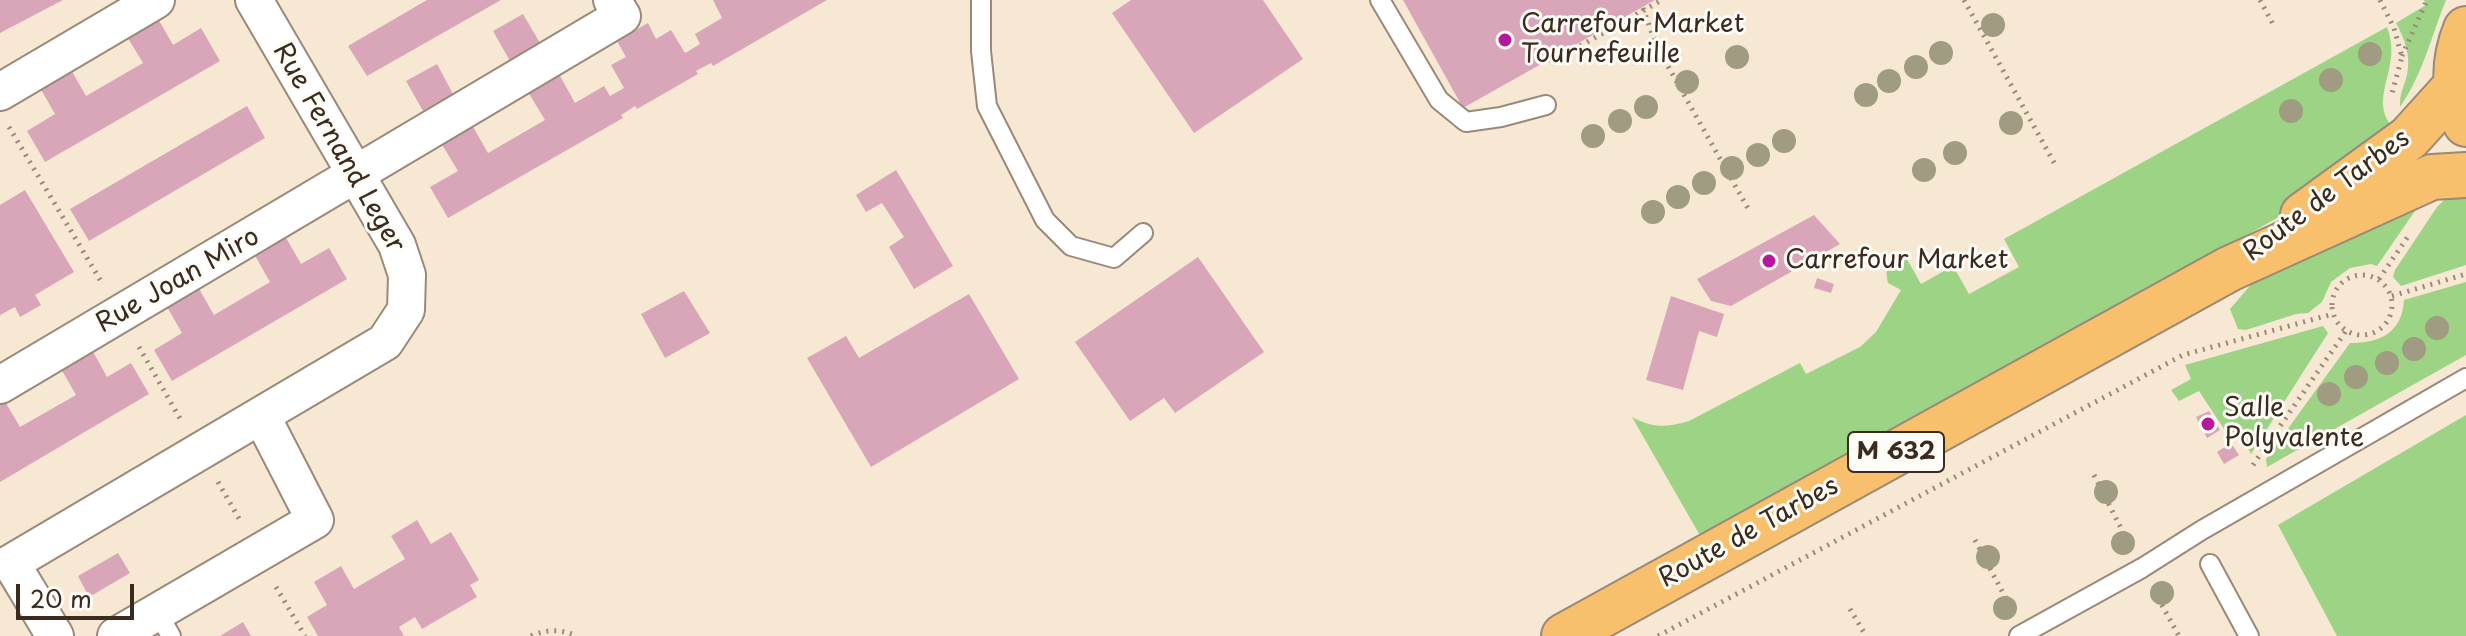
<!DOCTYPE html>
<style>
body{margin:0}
#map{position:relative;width:2466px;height:636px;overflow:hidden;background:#f7e8d4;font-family:"Playpen Sans",sans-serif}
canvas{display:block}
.scale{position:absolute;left:16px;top:584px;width:118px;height:36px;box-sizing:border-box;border:4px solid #3b2a1e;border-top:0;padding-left:10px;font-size:24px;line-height:28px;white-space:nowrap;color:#3b2a1e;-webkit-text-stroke:6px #fdfcf7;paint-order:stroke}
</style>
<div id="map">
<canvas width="2466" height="636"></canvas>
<div class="scale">20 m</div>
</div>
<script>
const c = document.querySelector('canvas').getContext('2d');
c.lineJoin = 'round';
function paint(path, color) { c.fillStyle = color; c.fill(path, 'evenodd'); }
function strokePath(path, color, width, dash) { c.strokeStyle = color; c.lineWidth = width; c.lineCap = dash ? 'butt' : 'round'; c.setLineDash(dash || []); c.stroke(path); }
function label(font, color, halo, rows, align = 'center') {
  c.font = font + ' "Playpen Sans",sans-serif'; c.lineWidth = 6; c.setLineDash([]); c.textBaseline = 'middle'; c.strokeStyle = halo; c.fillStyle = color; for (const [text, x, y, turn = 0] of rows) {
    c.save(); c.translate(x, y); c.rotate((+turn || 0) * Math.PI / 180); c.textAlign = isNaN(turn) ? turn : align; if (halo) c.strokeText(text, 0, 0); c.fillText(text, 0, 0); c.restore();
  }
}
paint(new Path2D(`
 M2424,0H2446C2431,37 2423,74 2400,107C2399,94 2404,87 2407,75C2411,55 2405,40 2396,23L2426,5Z
 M2387,27C2401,63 2376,88 2385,115C2387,120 2391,126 2394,132L2319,194L2070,336L1702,539L1632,417C1653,428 1666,428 1689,421L1800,363L1806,374L1860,347L1876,332L1901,290L1888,283C1884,265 1889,262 1903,252L1921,284L1953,266L1969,294L2019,267L2004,239Z
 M2446,198H2466V265L2401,286L2393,277L2395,270L2437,207Z
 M2419,205L2377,266L2371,264L2350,268L2331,282L2322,302L2308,313L2296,314L2246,330L2238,329L2230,309L2254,281Z
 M2466,282V355L2267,467L2266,459L2350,343C2380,343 2402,333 2404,300Z
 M2323,326L2328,333L2251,454L2239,433L2226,432L2199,391L2179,401L2171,390L2191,379L2185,365Z
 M2466,415V636H2337L2278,525Z`), '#9cd385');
paint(new Path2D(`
 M0,0H63L0,33Z
 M427,0H501L367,76L348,46Z
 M713,0H827L713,66L711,63L696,71L698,74L637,109L635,106L621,115L623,118L448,218L430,187L458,171L441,143L472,125L488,153L545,120L528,92L559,74L575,103L604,86L610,96L624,88L611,65L626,57L617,41L648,23L656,39L671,30L685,53L700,44L695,34L722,18Z
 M1131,0H1263L1303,59L1194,133L1112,13Z
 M1403,0H1655L1463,108Z
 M523,14L540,43L510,61L493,31Z
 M157,17L173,45L201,28L220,61L45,162L27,131L55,114L39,86L70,68L86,96L143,63L126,35Z
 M437,64L453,94L423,111L406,81Z
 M247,106L265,138L89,241L70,209Z
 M896,170L953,266L914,289L889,247L904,237L882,203L866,212L856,195Z
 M25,190L74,272L35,295L41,305L20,317L15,307L0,315V205Z
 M1814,215L1840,244L1731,306L1711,301L1697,279Z
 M285,236L301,264L329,248L347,279L172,381L154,350L182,333L166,305L198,287L214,315L270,282L254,254Z
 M1198,257L1264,352L1175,413L1164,398L1130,421L1075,342Z
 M1817,278L1834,284L1831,293L1814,288Z
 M684,291L710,333L665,358L641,314Z
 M969,294L1019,379L871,467L807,358L846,336L859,358Z
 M1671,296L1724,314L1717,337L1699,331L1683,390L1646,380Z
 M91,348L107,377L131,363L149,394L0,482V402L4,400L20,427L76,395L60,367Z
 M2209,411L2220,430L2207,438L2196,417Z
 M2231,443L2239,455L2224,464L2217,452Z
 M417,520L431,544L451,532L479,580L470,585L477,597L422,629L415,617L399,627L404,636H318L307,617L327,605L314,582L341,566L354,589L405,559L391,536Z
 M118,553L130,573L89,597L78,576Z
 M243,622L251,636H220Z`), '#d8a6b8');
const service = new Path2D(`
 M981,0V51L987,106L1045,220L1071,246L1114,258L1143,233
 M1380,0L1439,100L1466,122L1501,117L1546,105
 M2210,564L2249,636
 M157,612L171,636
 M2019,636L2142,568L2202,530L2466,378`);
const minor = new Path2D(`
 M0,92L156,0
 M0,385L622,16L612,0
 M55,636L11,563L385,342L406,310L407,275L397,245L254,0
 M116,636L315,520L262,417`);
const primary = new Path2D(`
 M2466,29C2453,60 2453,93 2466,124
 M2303,215L2409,138L2456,86
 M1564,636L2229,269L2432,177L2466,175`);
strokePath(service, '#998979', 22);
strokePath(minor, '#998979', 40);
strokePath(primary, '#998979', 48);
strokePath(new Path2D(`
 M1964,0L2057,168
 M2260,0L2275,28
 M2380,0L2394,28L2402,57L2392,93
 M1643,8L1656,45L1750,212
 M2402,56L2427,0
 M1547,61L1548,64L1662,0
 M9,127L102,283
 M2332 305a30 30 0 1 1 60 0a30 30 0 1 1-60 0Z
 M2379,279L2409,235
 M2392,296L2466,274
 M139,347L182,422
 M2253,465L2346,331
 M2094,475L2129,544
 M218,482L241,522
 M1975,540L2012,610
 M276,587L305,636
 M2154,591L2179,636
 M1850,609L1866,636
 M531,636C547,629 561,629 577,636
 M1658,636L2183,355L2333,314`), '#998979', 5, [2, 6]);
strokePath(service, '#fff', 18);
strokePath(minor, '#fff', 36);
strokePath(primary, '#f8bf6c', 44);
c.fillStyle = '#a09c81';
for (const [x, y] of [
 [1993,25],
 [1941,53],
 [2370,54],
 [1737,57],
 [1916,67],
 [2331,80],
 [1889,81],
 [1687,82],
 [1866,95],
 [1646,107],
 [2291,111],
 [1620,121],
 [2011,123],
 [1593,136],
 [1784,141],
 [1955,153],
 [1758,155],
 [1732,168],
 [1924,170],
 [1704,183],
 [1678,197],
 [1653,212],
 [2437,328],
 [2414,349],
 [2387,363],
 [2356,377],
 [2329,394],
 [2106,492],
 [2123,543],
 [1988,557],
 [2162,593],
 [2005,608]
]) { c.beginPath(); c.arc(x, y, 12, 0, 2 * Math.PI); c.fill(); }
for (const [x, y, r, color] of [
 [1505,40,8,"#b5179e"],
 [1769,261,8,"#b5179e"],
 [2208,424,8,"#b5179e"]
]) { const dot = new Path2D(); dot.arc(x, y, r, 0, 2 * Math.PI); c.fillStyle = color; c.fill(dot); strokePath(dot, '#fdfcf7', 3); }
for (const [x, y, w] of [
 [1896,452,96]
]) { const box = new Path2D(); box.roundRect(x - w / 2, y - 20, w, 40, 6); c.fillStyle = '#fdfcf7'; c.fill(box); strokePath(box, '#3b2a1e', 2); }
label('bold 24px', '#3b2a1e', null, [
 ["M 632",1896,452]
]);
label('26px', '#3b2a1e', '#fdfcf7', [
 ["Carrefour Market",1521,25],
 ["Tournefeuille",1521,55],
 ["Carrefour Market",1785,261],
 ["Salle",2224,409],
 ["Polyvalente",2224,439]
], 'left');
label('26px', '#3b2a1e', '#fdfcf7', [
 ["Rue Fernand Leger",338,148,60],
 ["Route de Tarbes",2327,196,-37],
 ["Rue Joan Miro",178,281,-30],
 ["Route de Tarbes",1749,533,-29]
]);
</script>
